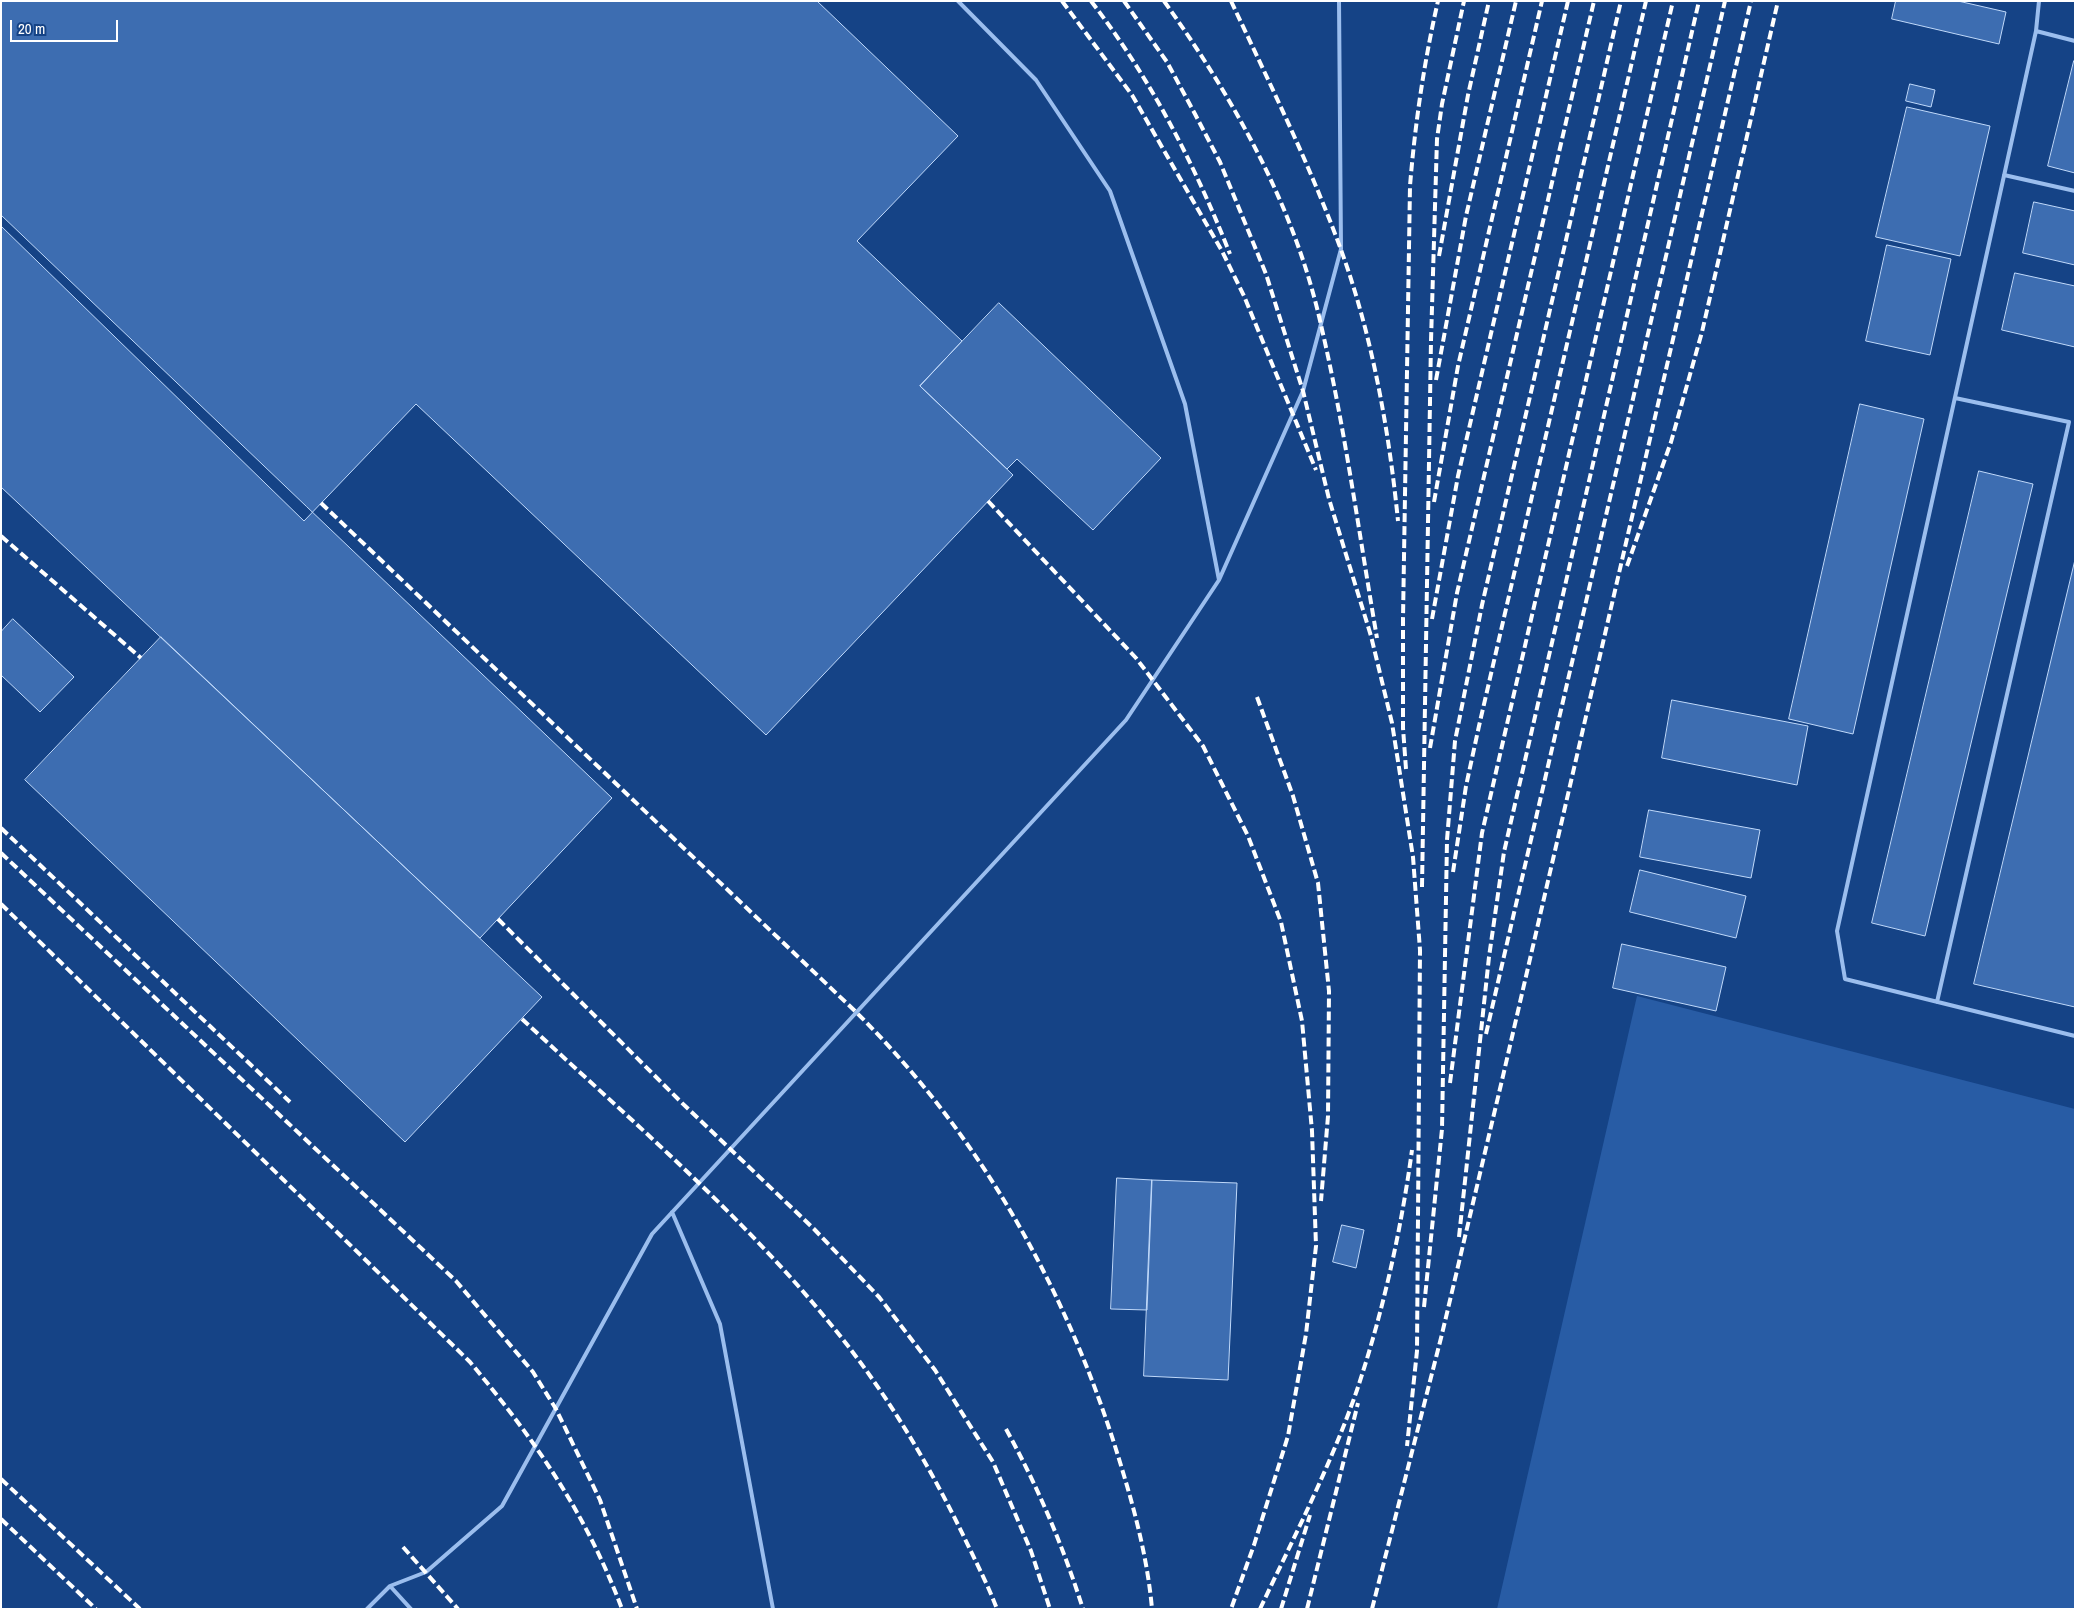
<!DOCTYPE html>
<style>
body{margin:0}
#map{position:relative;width:2076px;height:1610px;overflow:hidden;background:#154386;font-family:"Archivo Narrow",sans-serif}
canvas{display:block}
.frame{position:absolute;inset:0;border:2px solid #fff;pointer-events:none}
.scale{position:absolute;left:10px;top:20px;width:108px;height:22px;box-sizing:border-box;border:2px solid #fff;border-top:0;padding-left:6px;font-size:15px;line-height:18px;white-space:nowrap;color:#fff;-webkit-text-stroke:4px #154386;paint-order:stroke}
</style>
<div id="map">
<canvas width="2076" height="1610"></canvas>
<div class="frame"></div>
<div class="scale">20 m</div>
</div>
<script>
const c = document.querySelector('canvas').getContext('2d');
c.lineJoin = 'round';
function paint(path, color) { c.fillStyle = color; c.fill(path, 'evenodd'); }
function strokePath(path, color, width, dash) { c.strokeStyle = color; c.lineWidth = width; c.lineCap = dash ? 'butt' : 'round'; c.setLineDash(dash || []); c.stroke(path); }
paint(new Path2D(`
 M1637,996L2075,1109V1609H1497Z`), '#285ca5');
const building = new Path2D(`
 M1,1H817L958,136L857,241L962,341L920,386L1013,475L766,735L416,404L304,521L1,226Z
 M1896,1H1958L2006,12L1999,44L1892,19Z
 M2074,61L2075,62V173L2048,166Z
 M1910,84L1935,90L1931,107L1906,101Z
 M1907,107L1990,126L1960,256L1876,237Z
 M2034,202L2075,211V265L2023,253Z
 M1,215L612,798L480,938L1,487Z
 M1887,245L1951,259L1930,355L1866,341Z
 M2015,273L2075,286V347L2002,330Z
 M999,303L1161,458L1093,530L1017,459L1007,469L920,386Z
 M1860,404L1924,419L1853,734L1789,719Z
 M1979,471L2033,484L1925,936L1872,923Z
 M2075,560V1007L1974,984Z
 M13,619L74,677L40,712L1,675V632Z
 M161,637L542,997L405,1142L25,780Z
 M1672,700L1808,726L1797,785L1662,758Z
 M1649,810L1760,830L1751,878L1640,857Z
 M1640,870L1746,896L1736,938L1630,912Z
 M1622,944L1726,967L1716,1011L1613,988Z
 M1117,1178L1152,1180L1147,1310L1111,1309Z
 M1152,1180L1237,1183L1228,1380L1144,1376Z
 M1342,1225L1364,1230L1356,1268L1333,1262Z`);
paint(building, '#3d6db1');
strokePath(building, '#c0d9fa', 1);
strokePath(new Path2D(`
 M958,1L1036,80L1110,191L1185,404L1219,580L1303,391L1341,249L1339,1
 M2039,1L2036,31L1837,931L1845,979L2075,1036
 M2036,31L2075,41
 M2004,175L2075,191
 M1937,1002L2069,422L1955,398
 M672,1212L720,1324L773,1609
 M390,1586L411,1609
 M367,1609L390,1586L426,1572L502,1506L652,1234L1126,720L1219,580`), '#9bbeee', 4);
strokePath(new Path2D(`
 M1062,1L1132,95L1222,251L1244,296L1316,470
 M1091,1C1151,79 1194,163 1230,254
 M1124,1L1167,62L1195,114L1220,162L1266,274L1303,391L1329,499L1371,636L1392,723L1413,857L1420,950L1417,1351L1407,1446
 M1164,1C1234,99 1295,207 1321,325C1345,428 1359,534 1377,638
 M1231,1C1269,82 1309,163 1340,247C1372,334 1389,430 1398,521
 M1439,256L1468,95L1489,1
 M1436,380L1466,216L1516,1
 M988,501L1136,658L1203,746L1248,836L1281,922L1302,1021L1312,1131L1316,1246L1306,1334L1288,1436L1254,1545L1231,1609
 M1434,502L1458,366L1542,1
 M321,503L856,1012C977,1132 1062,1281 1114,1443C1131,1497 1147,1552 1152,1609
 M1,536L141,658
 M1627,566L1671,442L1702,332L1778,1
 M1432,619L1458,476L1568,1
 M1257,697L1293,796L1318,883L1329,991L1328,1116L1321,1201
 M1430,748L1457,593L1594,1
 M1406,769L1403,728V619L1410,186C1415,124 1424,62 1438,1
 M1,828L290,1102
 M1,853L456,1281L533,1372L556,1409L600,1500L637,1609
 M1453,872L1466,786L1479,726L1646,1
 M1422,887L1431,341L1437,139L1442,104L1464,1
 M1,904L470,1362C535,1440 586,1513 622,1609
 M498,919L681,1102L814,1229L879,1297L935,1370L993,1462L1031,1551L1050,1609
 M522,1019C625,1115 739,1212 828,1321C883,1387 928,1462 965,1539C976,1562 988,1585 997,1609
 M1486,1034L1725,1
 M1450,1083L1482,833L1673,1
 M1459,1237L1489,957L1504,852L1699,1
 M1424,1307L1442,1129L1447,840L1455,741L1482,605L1621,1
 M1006,1429C1038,1487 1063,1546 1083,1609
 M1,1479L140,1609
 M1,1519L96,1609
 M403,1547L458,1609
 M1260,1609C1294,1537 1331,1465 1357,1390C1383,1312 1401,1231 1412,1150
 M1281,1609L1310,1515
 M1307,1609L1358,1403
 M1372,1609L1442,1334L1503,1076L1751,1`), '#fff', 4, [9, 4]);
</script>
